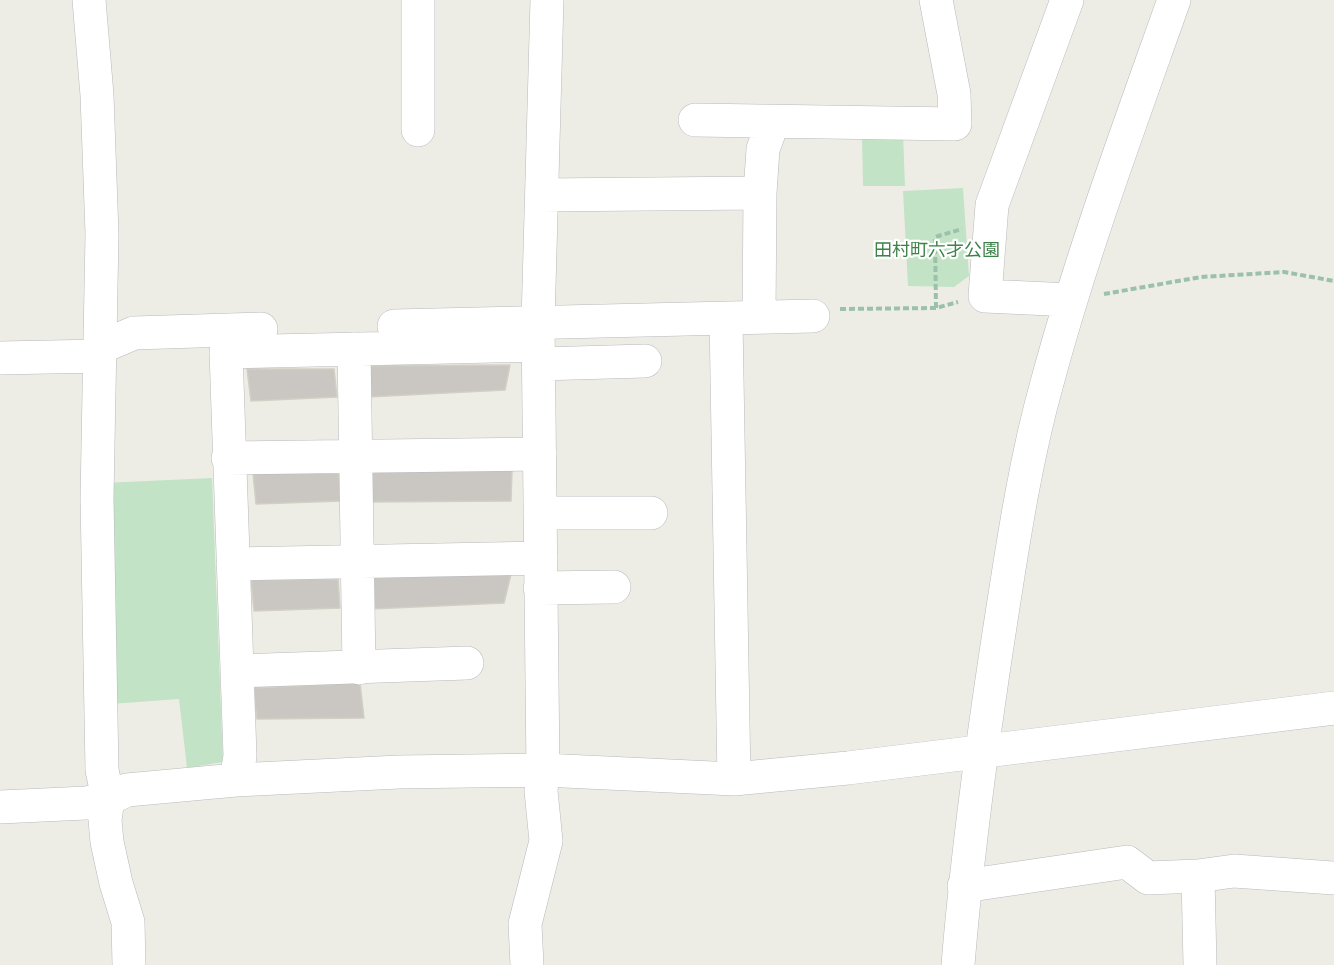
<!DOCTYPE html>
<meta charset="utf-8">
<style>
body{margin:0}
canvas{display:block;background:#eeede5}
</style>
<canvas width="1334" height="965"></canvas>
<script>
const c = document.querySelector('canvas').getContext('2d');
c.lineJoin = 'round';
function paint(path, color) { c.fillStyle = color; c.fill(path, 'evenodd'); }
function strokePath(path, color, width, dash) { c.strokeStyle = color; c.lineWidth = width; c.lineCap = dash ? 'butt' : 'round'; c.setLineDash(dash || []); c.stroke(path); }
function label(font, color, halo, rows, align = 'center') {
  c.font = font + ' Jost,"Noto Sans JP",sans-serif'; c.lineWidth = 4.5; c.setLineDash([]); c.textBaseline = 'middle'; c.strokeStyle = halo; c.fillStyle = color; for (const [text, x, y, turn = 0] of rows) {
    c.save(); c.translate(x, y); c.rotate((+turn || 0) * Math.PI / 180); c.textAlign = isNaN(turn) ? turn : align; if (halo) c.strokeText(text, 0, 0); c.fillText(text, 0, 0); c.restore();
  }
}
paint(new Path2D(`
 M903,133L905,186H863L862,136Z
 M963,188L969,276L954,287L908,286L903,191Z
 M212,478L223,762L187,768L179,699L111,704L103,483Z`), '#c3e3c7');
const building = new Path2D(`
 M510,365L505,390L368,397L364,366Z
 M247,369H334L337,397L251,401Z
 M512,470L511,501L370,502L367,471Z
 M339,472L342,501L256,504L253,473Z
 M511,574L504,603L371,609L367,578Z
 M338,579L340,608L254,611L251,580Z
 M360,683L364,718L257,719L253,688Z`);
paint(building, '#cac7c2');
strokePath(building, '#d2cfc4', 1.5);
const minor = new Path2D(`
 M89,0L97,95L102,234L97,498L102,770L108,799L105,820L107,842L116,883L128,922L129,965
 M418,0V130
 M1067,0L992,205L985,296L1071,300
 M695,120L955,124L954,94L936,0
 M542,195L760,193L763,149L773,122
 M759,316L760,193
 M726,319L734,779
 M394,326L813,316
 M101,347L134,333L261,329
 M354,349L359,668
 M0,358L100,356
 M539,364L645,361
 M228,458L540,454
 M540,513H651
 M233,564L541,558
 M540,588L614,587
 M237,671L467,663
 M236,780L240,756L226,352L538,345
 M0,807L86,803L108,799L127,790L236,780L399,772L543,770L734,779L848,768L1334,708
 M964,886L1127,862L1148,878L1198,876
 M527,965L525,924L546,841L541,791L543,770L538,322L547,0
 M958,965C967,854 982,744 999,633C1012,550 1024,465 1047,383C1082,253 1129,127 1174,0
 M1200,965L1198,876L1234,871L1334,878`);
strokePath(minor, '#b7b9be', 34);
strokePath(new Path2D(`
 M1104,294L1201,277L1284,272L1334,281
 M936,308L935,237L962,229
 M840,309L936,308L958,302`), '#9cc1ab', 4, [6, 3]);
strokePath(minor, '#fff', 33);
label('18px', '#3c8347', '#fff', [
 ["田村町六才公園",937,252]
]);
</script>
